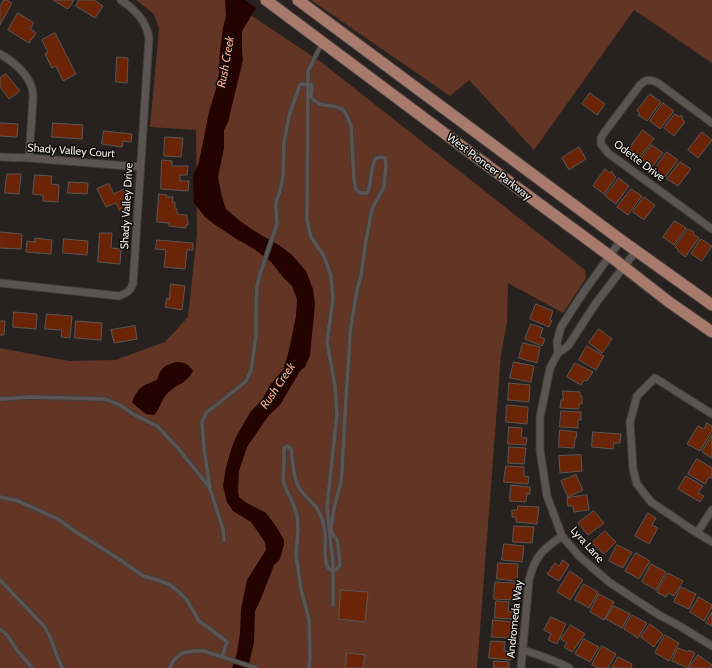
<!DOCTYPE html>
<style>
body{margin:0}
canvas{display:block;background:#27211f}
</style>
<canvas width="712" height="668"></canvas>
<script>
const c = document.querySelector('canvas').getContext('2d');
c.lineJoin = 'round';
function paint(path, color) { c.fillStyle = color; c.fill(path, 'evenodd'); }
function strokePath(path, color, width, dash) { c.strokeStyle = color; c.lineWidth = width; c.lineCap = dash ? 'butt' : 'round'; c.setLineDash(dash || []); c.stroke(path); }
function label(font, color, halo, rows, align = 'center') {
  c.font = font + ' Cabin,sans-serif'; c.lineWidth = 3; c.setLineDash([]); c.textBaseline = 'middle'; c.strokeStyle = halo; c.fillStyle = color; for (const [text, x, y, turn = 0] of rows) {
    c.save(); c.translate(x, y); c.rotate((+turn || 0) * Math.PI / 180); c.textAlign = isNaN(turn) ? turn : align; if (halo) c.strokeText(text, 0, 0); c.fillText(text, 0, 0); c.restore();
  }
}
paint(new Path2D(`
 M136,0H228L321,62L585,270L586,278L563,313L508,283L507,322L501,355L477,668H0V348L69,361L115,360L165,342L188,317L197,235L196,130L150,127L159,29L154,14Z
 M311,0H712V63L634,10L534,150L469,80L450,96Z`), '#633524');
paint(new Path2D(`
 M225,0H245L256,8L242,31V51L243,60L228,122L224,130V148L218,177L222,197L226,209L240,221L256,232L282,247L292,255L306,271L313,289L315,304L310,355L305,367L300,371L280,405L269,415L247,447L239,471L238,491L239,497L245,502L266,513L276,526L284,540V544L280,559L274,565L260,601L255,611L254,642L248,668H232L237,653L240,633L241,609L247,580L266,550L265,542L251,522L233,511L227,502L223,486L226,467L232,447L236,437L251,411L262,400L270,385L283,370L288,354L292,336L296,316L297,299L292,286L283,277L271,262L254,249L235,238L214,224L205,217L194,203L193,176L199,162L209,112L216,89L219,74L220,50L223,28L226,16Z
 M176,362C185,362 188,364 193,371C187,384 174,385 166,395C161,401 160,409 154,415L146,414L137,407L132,402C139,386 142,386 157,380C161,367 164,366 176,362Z`), '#230200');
const building = new Path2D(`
 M4,0H7L12,3L0,25V7Z
 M54,0H74L68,9L54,1Z
 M79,0H94L103,6L95,18L76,6Z
 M18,13L34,23L30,29L36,33L29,43L8,30Z
 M55,33L76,74L63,81L56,66L52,68L45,54L48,52L42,40Z
 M117,57L128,58L127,83L116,82Z
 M6,74L20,91L9,99L0,87V78Z
 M590,93L605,104L597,115L582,104Z
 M650,94L661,102L647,121L638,115L640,113L637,111Z
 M663,103L674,111L660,129L650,121Z
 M675,114L680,117L681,115L683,117L682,119L685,122L674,136L664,128Z
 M0,123L18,124L17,137L0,136Z
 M53,123L83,125L82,139L52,137Z
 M643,130L654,139L639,158L634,154L635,153L629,149Z
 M104,131L132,134L131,142L123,141L122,147L102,144Z
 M702,132L712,140L698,158L688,150Z
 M165,137L183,138L181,157L164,156Z
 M652,145L663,153L652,167L641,159Z
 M579,147L586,159L569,170L562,158Z
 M667,152L678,160L665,177L655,169Z
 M162,160L172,161V166H188L187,175H180V181H189L188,191L161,189Z
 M680,162L691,169L678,186L667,179Z
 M605,169L610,173L611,171L614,174L613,175L616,177L604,194L593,186Z
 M7,174H21L19,194L5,193Z
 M35,175L52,176L51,184L59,185L58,202L43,201V195L33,194Z
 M619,178L629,186L616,204L605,196Z
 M69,182L88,183L87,194L68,193Z
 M109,184L114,194L124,189L127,196L124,197L128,207L120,211L116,203L106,207L97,189Z
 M631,189L642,196L628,215L617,207Z
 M159,194L167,195L166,197H173L172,202H175V208L177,209V214L187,215V220H188V225H186V228L169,226V223L157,222Z
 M644,197L655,205L644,220L633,212Z
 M675,221L686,228L674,245L663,237Z
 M688,229L694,232L693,234L699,238L685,257L678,251V249L675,247Z
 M0,232L22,234L21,249L0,248Z
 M100,233H112L111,248L121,249L120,264L98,262Z
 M35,238L52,240L51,254L26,252L27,241L35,242Z
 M64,239L88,241L87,255L63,253Z
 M701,239L712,246L702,261L691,254Z
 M157,240L193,243V250H187L185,269L164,267L166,250L156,249Z
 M171,284L185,286L182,310L165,307L167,298L169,299Z
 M536,304L553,311L550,320L552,321L549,327L530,319Z
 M14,312L37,314L36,329L13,327Z
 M47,314L72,316L70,338L61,337L62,330L45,329Z
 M0,321H5L4,335H0Z
 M76,321L102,323L101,340L75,338Z
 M531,324L543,328L540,337L545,339L542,346L525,339Z
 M135,326L137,339L114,343L111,330Z
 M599,329L612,339L602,353L589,343Z
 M523,343L540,347L537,363L519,358Z
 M587,346L604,356L596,370L579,360Z
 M514,362L534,366L531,382L510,378Z
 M575,363L593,372L587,381L584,380L581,385L567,377Z
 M509,383L530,385L529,402L508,400Z
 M563,391L580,392V396H582V404H579V409L560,408L561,400H563Z
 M507,405L528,407L527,424L506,422Z
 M561,411L581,412V420H578V428L560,427Z
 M707,423L712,426V431L700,451L687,444L698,426L704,429Z
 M509,427L522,428L521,437L527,438L526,445L508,444Z
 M560,430L577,432L576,438H575L574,448L559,447Z
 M593,432L621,434L620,443H614L613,449L592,447Z
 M712,435V458L702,452Z
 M509,447L526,448L524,464L508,463Z
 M581,455L582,471L560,473L559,456Z
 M697,459L712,468V478L709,477L705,484L688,474Z
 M506,466L524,467V476L529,477L528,484L504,482Z
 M576,475L583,490L568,497L561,481Z
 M686,476L703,486L698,493L704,496L700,502L678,489Z
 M511,485L530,487V494L527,493L526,502L510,501Z
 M587,495L589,510L574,512L573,506H568L567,498Z
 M518,506L539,507L537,524L516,522V517H512V510H517Z
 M594,511L604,523L588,535L578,523Z
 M648,513L656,518L652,525L658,528L649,544L635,536Z
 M514,526L534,527L532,543L513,542Z
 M605,531L616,542L604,554L592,543Z
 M504,544L524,546L522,562L502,560Z
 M617,545L632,552L623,568L609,561Z
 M636,553L650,561L639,579L625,571Z
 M563,560L569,565L559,581L547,574L555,563L559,566Z
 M498,563L518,564L517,581L497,579Z
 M651,564L666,572L656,590L642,582Z
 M570,571L583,580L570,600L557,592Z
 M668,573L683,581L674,596L668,593L666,597L657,592Z
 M495,582L516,583L514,600L494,599Z
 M584,584L598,592L589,608L575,600Z
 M681,587L696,594L689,609L674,602Z
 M341,590L368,592L365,622L339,619Z
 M599,594L614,602L604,620L590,612Z
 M699,597L712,605V607L704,621L690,612Z
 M496,601L509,602L508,611H514L513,619L495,618Z
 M614,606L630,614L622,628L606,619Z
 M712,612V626L706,623Z
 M632,615L647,623L638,638L624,629Z
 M551,617L566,624L557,644L548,640L551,634L544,630Z
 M493,620L513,622L511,638L492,637Z
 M650,624L663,634L654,647L641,637Z
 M571,625L585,634L572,652L564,647L567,643L561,639Z
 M665,635L679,643L669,661L655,653Z
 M584,639L599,647L590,662L575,654Z
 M491,641L505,642L504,651L511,652V660L489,658Z
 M602,646L616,654L608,668H598L592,665Z
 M678,648L688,652L689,650L695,653L688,668L672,661Z
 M347,653L365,655L363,668H346Z
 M698,655L712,665L710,668H689Z
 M618,657L632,664L631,668H612Z
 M494,661L509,662V668H494Z`);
paint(building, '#6b2506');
strokePath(building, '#5c5653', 1);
const service = new Path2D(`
 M322,43L308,71L307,220L311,237L324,256L331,276L333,299L327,342L335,386L337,414L327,507L333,564V605
 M0,399L31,397L105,399L120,405L133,414L157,426L177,447L210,488
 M0,497L18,501L58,519L76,532L119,559L143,576L160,581L170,585L179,592L186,599L199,621L225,640L227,642L222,657
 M224,540L223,529L210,489L204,449L202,422L206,413L239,387L246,381L251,371L256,335V309L257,287L260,274L277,224L276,210V202L280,191L283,176L284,143L289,116L300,85L302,84L312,85V88L311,97C322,111 333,101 344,111C347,115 349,121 351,126L354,179C355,185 354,189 360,193H367C373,182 369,169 376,158L382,157L385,158L386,165L384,187L372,209L365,246L361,276L357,290L350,332L349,355L346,398L342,470L341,482L334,508L331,528L332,533L337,540L338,545L340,565L336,570H330C321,561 328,539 324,527C323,521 320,513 316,507C310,500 302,494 298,486C294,479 292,458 291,449L287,446L284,448V462L283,481L287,491L293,503L297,515L298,530L296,555L301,589L309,620L310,658L309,668
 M0,580L44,626L50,637L59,661L62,668
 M0,629L7,635L16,649L32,668
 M170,668L173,661L182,653L195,651H204L256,668`);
const minor = new Path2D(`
 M0,54C13,61 28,74 32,88C33,91 33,95 33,98L29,158
 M712,123L658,83C650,79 646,79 640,85L604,133L601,138V144L608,153L712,229
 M0,157L29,158L140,167
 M636,251L596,303L568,346L558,353L550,368L540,417V450L547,496L562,536L579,556L595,570L609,582L659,615L678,625L712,646
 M0,283L119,296C127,293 129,292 133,284L149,38C146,20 135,10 121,0
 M558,353L557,342L561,327L583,293L621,240
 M712,414L655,378L637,396L630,422L633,469L637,484L651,502L697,533L712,542
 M697,533L712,510
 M523,650C539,655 555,660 569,668
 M521,668L529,580C535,556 542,550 562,536`);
const primary = new Path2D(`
 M266,0L515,186L610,256L669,302L712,332
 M298,0L621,240L712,305`);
strokePath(service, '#423e3c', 5.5);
strokePath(minor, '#423e3c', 9);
strokePath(primary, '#423e3c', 13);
strokePath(service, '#5b5452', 3.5);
strokePath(minor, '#5b5452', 7);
strokePath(primary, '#a87a6b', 11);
label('11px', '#f5f1f0', '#0e0c0b', [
 ["Shady Valley Court",71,151,4],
 ["Odette Drive",639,161,37],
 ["West Pioneer Parkway",489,167,37],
 ["Shady Valley Drive",127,206,-87],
 ["Lyra Lane",587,545,48],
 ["Andromeda Way",515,619,-84]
]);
label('italic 12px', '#ffa98a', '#0e0c0b', [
 ["Rush Creek",226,62,-80],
 ["Rush Creek",278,386,-56]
]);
</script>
